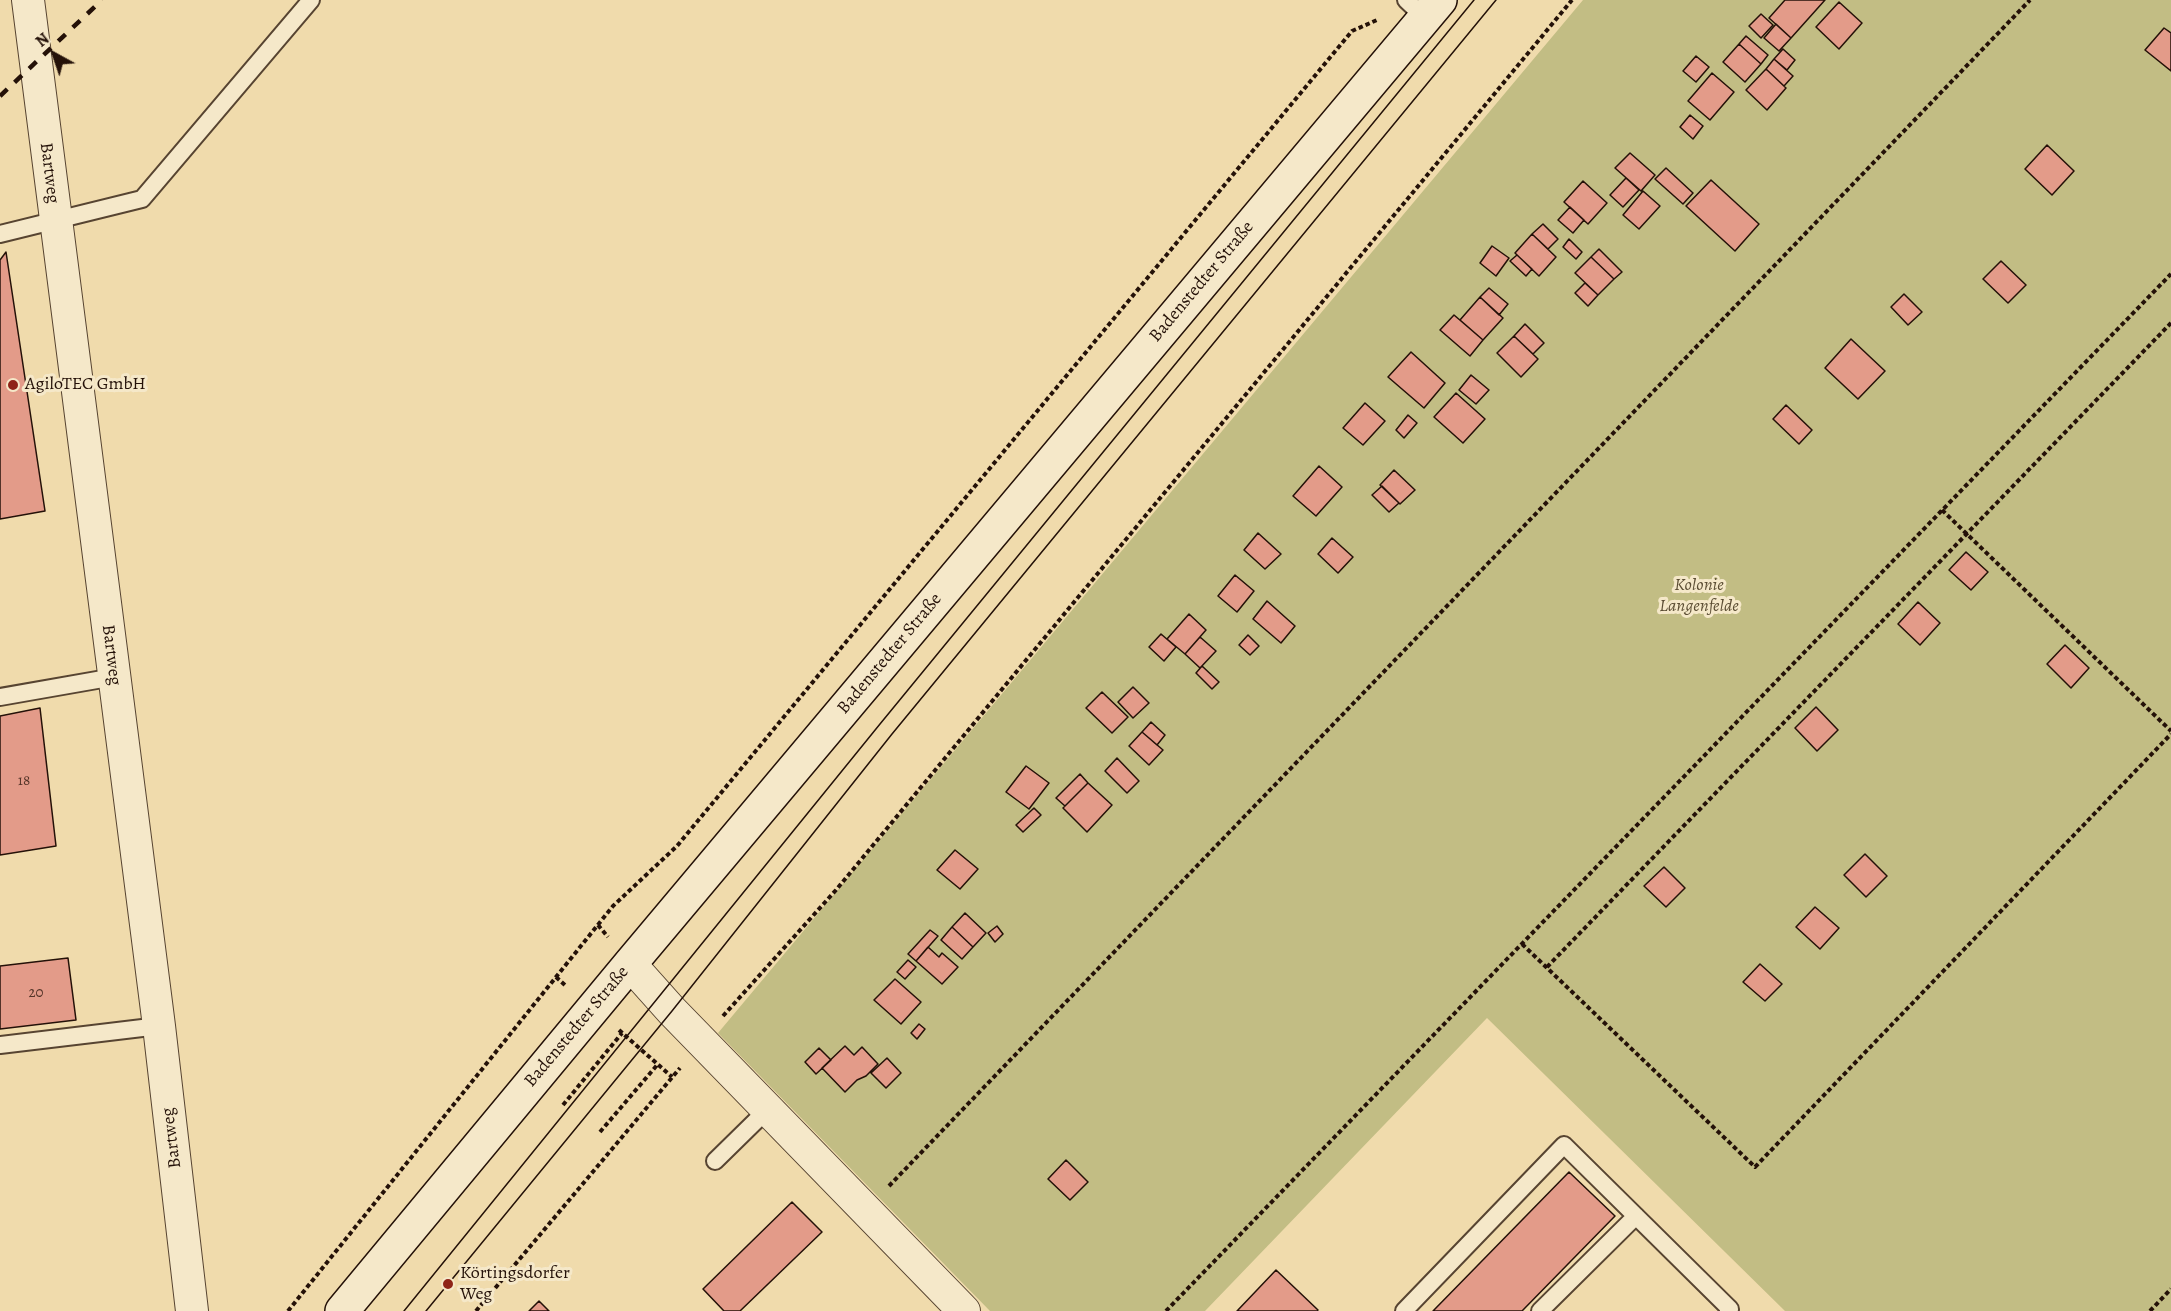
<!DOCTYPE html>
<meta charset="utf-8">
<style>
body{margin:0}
#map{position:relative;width:2171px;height:1311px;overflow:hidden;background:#f0dbac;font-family:Alegreya,serif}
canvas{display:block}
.north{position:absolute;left:24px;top:24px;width:60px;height:60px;-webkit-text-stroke:4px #f5e8c9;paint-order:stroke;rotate:320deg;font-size:16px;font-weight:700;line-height:24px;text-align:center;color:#241108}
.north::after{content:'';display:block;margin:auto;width:21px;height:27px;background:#241108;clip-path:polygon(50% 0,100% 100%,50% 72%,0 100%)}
</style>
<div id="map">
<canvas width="2171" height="1311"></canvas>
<div class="north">N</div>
</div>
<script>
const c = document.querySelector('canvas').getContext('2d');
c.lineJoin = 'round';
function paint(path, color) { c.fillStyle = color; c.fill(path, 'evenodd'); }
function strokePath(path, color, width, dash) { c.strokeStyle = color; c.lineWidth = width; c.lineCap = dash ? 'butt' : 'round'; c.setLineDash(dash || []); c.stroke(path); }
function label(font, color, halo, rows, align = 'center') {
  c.font = font + ' Alegreya,serif'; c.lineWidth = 6; c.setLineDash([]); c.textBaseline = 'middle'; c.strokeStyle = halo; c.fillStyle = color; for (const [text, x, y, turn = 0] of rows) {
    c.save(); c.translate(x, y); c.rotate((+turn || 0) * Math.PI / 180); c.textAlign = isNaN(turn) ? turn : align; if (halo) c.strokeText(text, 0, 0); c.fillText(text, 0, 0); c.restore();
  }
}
paint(new Path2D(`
 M1583,0H2171V1311H1785L1487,1018L1205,1311H990L718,1033Z`), '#c2bd84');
const building = new Path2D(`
 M1785,0H1825L1791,38L1769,18Z
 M1839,2L1862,23L1839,49L1816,27Z
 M1761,14L1773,25L1761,38L1749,26Z
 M1776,24L1791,38L1779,51L1764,38Z
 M2164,28L2171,33V71L2145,50Z
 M1746,36L1768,55L1761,64L1739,44Z
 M1739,44L1761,64L1745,82L1723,62Z
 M1783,49L1795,60L1787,70L1774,59Z
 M1696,56L1709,67L1696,82L1683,71Z
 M1774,59L1793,76L1784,86L1766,69Z
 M1766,69L1786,88L1767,110L1746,90Z
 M1712,73L1734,92L1710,120L1688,101Z
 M1690,115L1703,126L1693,139L1680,127Z
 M2047,145L2074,171L2052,195L2025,169Z
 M1630,153L1655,175L1641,191L1615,168Z
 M1666,168L1693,193L1683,204L1655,179Z
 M1626,178L1639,190L1623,207L1610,195Z
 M1711,180L1759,224L1735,251L1686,206Z
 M1583,181L1607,203L1588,224L1564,202Z
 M1643,191L1660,206L1639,229L1623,215Z
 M1570,207L1584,220L1573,233L1558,220Z
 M1543,224L1558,239L1548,249L1532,234Z
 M1532,234L1556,257L1539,276L1515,253Z
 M1569,239L1582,252L1576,259L1563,247Z
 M1492,246L1509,258L1496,276L1480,263Z
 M1599,249L1622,272L1614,279L1591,257Z
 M6,252L45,511L0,519V260Z
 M1517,255L1532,269L1526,276L1510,261Z
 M1591,257L1614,279L1598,295L1575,273Z
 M2001,261L2026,285L2008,303L1983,279Z
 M1585,283L1598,295L1588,306L1575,293Z
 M1489,288L1508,304L1499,315L1480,297Z
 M1904,294L1922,312L1908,325L1891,307Z
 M1480,297L1503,318L1483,340L1460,320Z
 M1454,315L1483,340L1470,356L1440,330Z
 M1525,324L1544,343L1533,354L1514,336Z
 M1514,336L1538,359L1521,377L1497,353Z
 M1851,339L1885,371L1858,399L1825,368Z
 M1411,352L1445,383L1424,408L1388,377Z
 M1471,375L1489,390L1476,404L1459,390Z
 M1456,393L1485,419L1463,443L1434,417Z
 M1365,403L1385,421L1363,445L1343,428Z
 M1786,405L1812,430L1799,444L1773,419Z
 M1408,415L1417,423L1404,438L1396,430Z
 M1319,466L1342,487L1316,516L1293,496Z
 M1394,470L1415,490L1400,504L1380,485Z
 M1382,486L1399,503L1389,512L1372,495Z
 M1258,533L1281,554L1265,569L1244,550Z
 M1332,538L1353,557L1338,573L1318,554Z
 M1966,552L1988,572L1971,590L1949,570Z
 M1235,575L1254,591L1237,612L1218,596Z
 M1267,601L1295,626L1281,643L1253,619Z
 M1918,602L1940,623L1920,645L1898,624Z
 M1189,614L1206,630L1185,654L1167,639Z
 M1161,634L1176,647L1164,661L1149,647Z
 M1248,635L1259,646L1250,655L1239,645Z
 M1200,637L1216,651L1200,668L1185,654Z
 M2065,645L2089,668L2071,688L2047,664Z
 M1202,666L1219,682L1212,689L1196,673Z
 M1133,687L1149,703L1133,718L1118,702Z
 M1102,692L1128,717L1112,733L1086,708Z
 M1816,707L1838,730L1817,751L1795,728Z
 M40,708L56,846L0,855V716Z
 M1151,722L1165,735L1157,745L1142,732Z
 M1142,732L1163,750L1149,765L1129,746Z
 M1117,758L1139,781L1127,793L1105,771Z
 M1026,766L1049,783L1029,809L1006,792Z
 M1080,774L1088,783L1065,806L1056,798Z
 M1088,783L1112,805L1087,832L1063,808Z
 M1034,808L1041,815L1023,832L1016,825Z
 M955,850L978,869L960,889L937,870Z
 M1865,854L1887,876L1866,897L1844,875Z
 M1664,867L1685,888L1666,907L1644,886Z
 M1815,907L1839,928L1820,949L1796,927Z
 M965,913L986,933L973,947L952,927Z
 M997,926L1003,934L995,942L988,933Z
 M952,927L973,947L962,959L941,940Z
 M930,930L938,936L916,961L908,954Z
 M928,947L939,957L942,953L958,967L942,984L916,961Z
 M68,958L76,1020L0,1029V966Z
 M908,960L916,967L905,979L897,972Z
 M1760,964L1782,984L1765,1001L1743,982Z
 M895,979L921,1002L901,1024L874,1000Z
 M919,1024L925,1029L917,1039L911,1033Z
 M845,1046L854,1055L862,1047L878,1064L866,1076L857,1080L845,1092L822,1068Z
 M819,1048L831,1060L816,1074L805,1062Z
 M887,1058L901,1073L886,1088L871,1073Z
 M1066,1160L1088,1182L1070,1200L1048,1179Z
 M1569,1172L1615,1216L1522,1311H1433Z
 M792,1202L822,1232L740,1311H724L703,1289Z
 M1276,1270L1318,1310L1317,1311H1237Z
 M539,1301L549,1311H529Z`);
paint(building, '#e39b89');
strokePath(building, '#241108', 1.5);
const lane = new Path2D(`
 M1406,0L1425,18
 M0,234L142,199L311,0
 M0,697L114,677
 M0,1045L159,1026
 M715,1161L768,1109
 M1404,1311L1564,1145L1730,1309L1728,1311
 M1540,1311L1636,1216`);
const street = new Path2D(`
 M28,0L159,1026L192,1311
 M630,964L672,1011L964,1311`);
const secondary = new Path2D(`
 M342,1311L630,964L1440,0`);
strokePath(lane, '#574431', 20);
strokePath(street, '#574431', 34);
strokePath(secondary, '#241108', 36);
strokePath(new Path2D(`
 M1942,510L2171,731
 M598,925L608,937
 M1522,944L1755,1167L2171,734
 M1547,967L2171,323
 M556,977L567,987
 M723,1016L836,890L1572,0
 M619,1030L672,1077
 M563,1105L622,1033
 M600,1132L658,1064
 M889,1186L2030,0
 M288,1311L613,906L677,846L1352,31L1377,20
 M476,1311L680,1068
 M1166,1311L2171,274
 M2150,1311L2171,1289`), '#241108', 4, [4.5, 3]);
strokePath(lane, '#f5e8c9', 16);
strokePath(street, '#f5e8c9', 32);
strokePath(secondary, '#f5e8c9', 33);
strokePath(new Path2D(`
 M404,1311L880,724L1474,0
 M426,1311L672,1011L892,734L1496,0`), '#241108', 1.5);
strokePath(new Path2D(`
 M0,96L102,0`), '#241108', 4.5, [10, 10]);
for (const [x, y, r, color] of [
 [13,385,6,"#8f2418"],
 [448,1284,6,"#8f2418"]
]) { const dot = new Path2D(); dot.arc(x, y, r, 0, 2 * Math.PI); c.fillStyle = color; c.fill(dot); strokePath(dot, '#f5e8c9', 2); }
label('15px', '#543428', null, [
 ["18",24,781],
 ["20",36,993]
]);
label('18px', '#241108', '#f5e8c9', [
 ["Bartweg",49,173,83],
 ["Badenstedter Straße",1202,282,-50],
 ["Badenstedter Straße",890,654,-50],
 ["Bartweg",111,655,83],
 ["Badenstedter Straße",577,1027,-50],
 ["Bartweg",172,1138,-97]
]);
label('18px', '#241108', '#f5e8c9', [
 ["AgiloTEC GmbH",25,385],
 ["Körtingsdorfer",460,1274],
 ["Weg",460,1295]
], 'left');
label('italic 18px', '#5b4d33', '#f5e8c9', [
 ["Kolonie",1699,586],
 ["Langenfelde",1699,607]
]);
</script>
